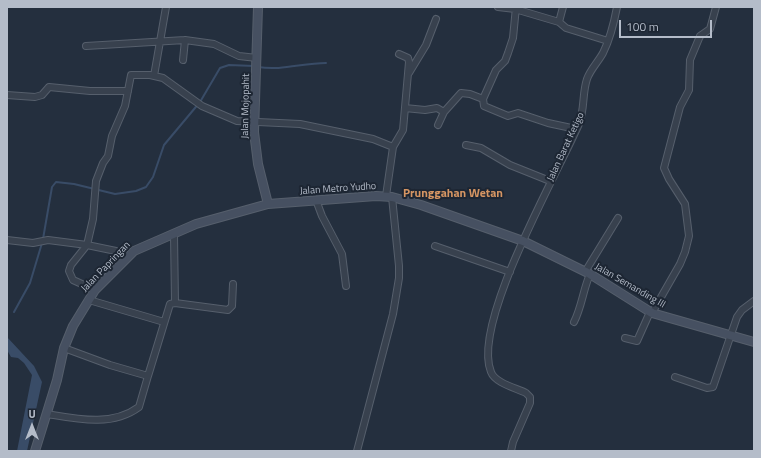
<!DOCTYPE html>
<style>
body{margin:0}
#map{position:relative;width:761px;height:458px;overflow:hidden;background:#242f3e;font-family:"Titillium Web",sans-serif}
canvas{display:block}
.frame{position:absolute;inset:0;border:8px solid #b4bcc9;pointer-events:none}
.north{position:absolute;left:12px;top:406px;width:40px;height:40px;-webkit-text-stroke:3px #1d2633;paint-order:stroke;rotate:0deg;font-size:11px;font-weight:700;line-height:16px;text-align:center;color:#b4bcc9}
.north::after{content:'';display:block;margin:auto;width:14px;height:18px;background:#b4bcc9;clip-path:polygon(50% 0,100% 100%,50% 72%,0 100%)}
.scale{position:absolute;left:619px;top:20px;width:93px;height:18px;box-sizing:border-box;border:2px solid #b4bcc9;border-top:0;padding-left:5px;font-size:12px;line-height:14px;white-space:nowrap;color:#b4bcc9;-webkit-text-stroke:3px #1d2633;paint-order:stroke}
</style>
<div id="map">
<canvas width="761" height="458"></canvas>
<div class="frame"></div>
<div class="north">U</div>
<div class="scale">100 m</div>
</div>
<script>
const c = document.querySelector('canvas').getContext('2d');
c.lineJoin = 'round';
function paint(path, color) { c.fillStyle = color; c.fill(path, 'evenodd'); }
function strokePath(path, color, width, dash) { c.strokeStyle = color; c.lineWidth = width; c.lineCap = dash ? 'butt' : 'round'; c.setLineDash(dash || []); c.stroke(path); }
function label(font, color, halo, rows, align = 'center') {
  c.font = font + ' "Titillium Web",sans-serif'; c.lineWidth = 4; c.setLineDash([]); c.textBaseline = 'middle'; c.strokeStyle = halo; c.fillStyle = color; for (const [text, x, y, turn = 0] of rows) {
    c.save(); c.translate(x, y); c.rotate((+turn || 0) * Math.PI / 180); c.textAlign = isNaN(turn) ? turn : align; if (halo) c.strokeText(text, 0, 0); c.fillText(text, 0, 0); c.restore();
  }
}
paint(new Path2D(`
 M7,337L34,366L42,382L27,451H17L32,375L24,363L18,358L11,357L7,350Z`), '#394c67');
strokePath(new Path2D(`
 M258,67C282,71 302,63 326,63
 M43,239L52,187L56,182L74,184L115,194L136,191L146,187L153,177L164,145L200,102L220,68L229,65L254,66
 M14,312L30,283L42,243`), '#394c67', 2);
const street = new Path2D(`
 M498,7L515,9L559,22
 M563,7L559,22L566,28L608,41
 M86,46L185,40L214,44L239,56L257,58
 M183,60L185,40
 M409,73L426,45L436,19
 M154,76L166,7
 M7,95L35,97L42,95L49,87L90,91H128
 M483,99L484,106L508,116L518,113L548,123L576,129
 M405,108L425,110L437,108L444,112
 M438,125L444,112L461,93L470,94L483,99L496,70L505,61L508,53L513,38L516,7
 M466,145L481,148L510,165L550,181
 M386,196L393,147
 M316,200L322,216L342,254L346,286
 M174,234L175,303
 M7,240L33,243L48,240L87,245L116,251L128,257
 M435,246L510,272
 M585,272L618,218
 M95,290L73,280L69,271L71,265L87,245L93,219L96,181L103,163L108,156L112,136L125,106L131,75H150L163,78L202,106L237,121L300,124L373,139L393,147L403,130L409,62L408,58L399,54
 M89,300L164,322
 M652,313L680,264L685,252L689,236L685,204L669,179L664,168L680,107L689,90L690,60L700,36L710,29L716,7
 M574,322C582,306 583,290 590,274
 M625,338L637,341L650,312
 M64,348L110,365L148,376L170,304L175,303L228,310L232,306L233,284
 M675,377L707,388L713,387L737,317L742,310L754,301
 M47,414C77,419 112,427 139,407L148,376
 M357,451L393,314L399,278V266L392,197
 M511,451L513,442L530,403V397L526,393C516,388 495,383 491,372C471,323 558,173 579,124C585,108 582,94 587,79C590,70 598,62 603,53C610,39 614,23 617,7`);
const secondary = new Path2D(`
 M258,7L254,132L258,164L268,204
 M35,451L57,380L64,348L73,326L95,290L134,251L196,224L268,204L376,196L392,197L421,205L523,241L590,274L652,313L754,342`);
strokePath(street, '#565f6c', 8);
strokePath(secondary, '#565f6c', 10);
strokePath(street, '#38414e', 6);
strokePath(secondary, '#465061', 8);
label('10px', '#b4bcc9', '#1d2633', [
 ["Jalan Mojopahit",246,106,-89],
 ["Jalan Barat Ketigo",566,147,-65],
 ["Jalan Metro Yudho",338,189,-4],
 ["Jalan Papringan",106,267,-46],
 ["Jalan Semanding III",630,286,30]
]);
label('bold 12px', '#d59563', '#1d2633', [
 ["Prunggahan Wetan",453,194]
]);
</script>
